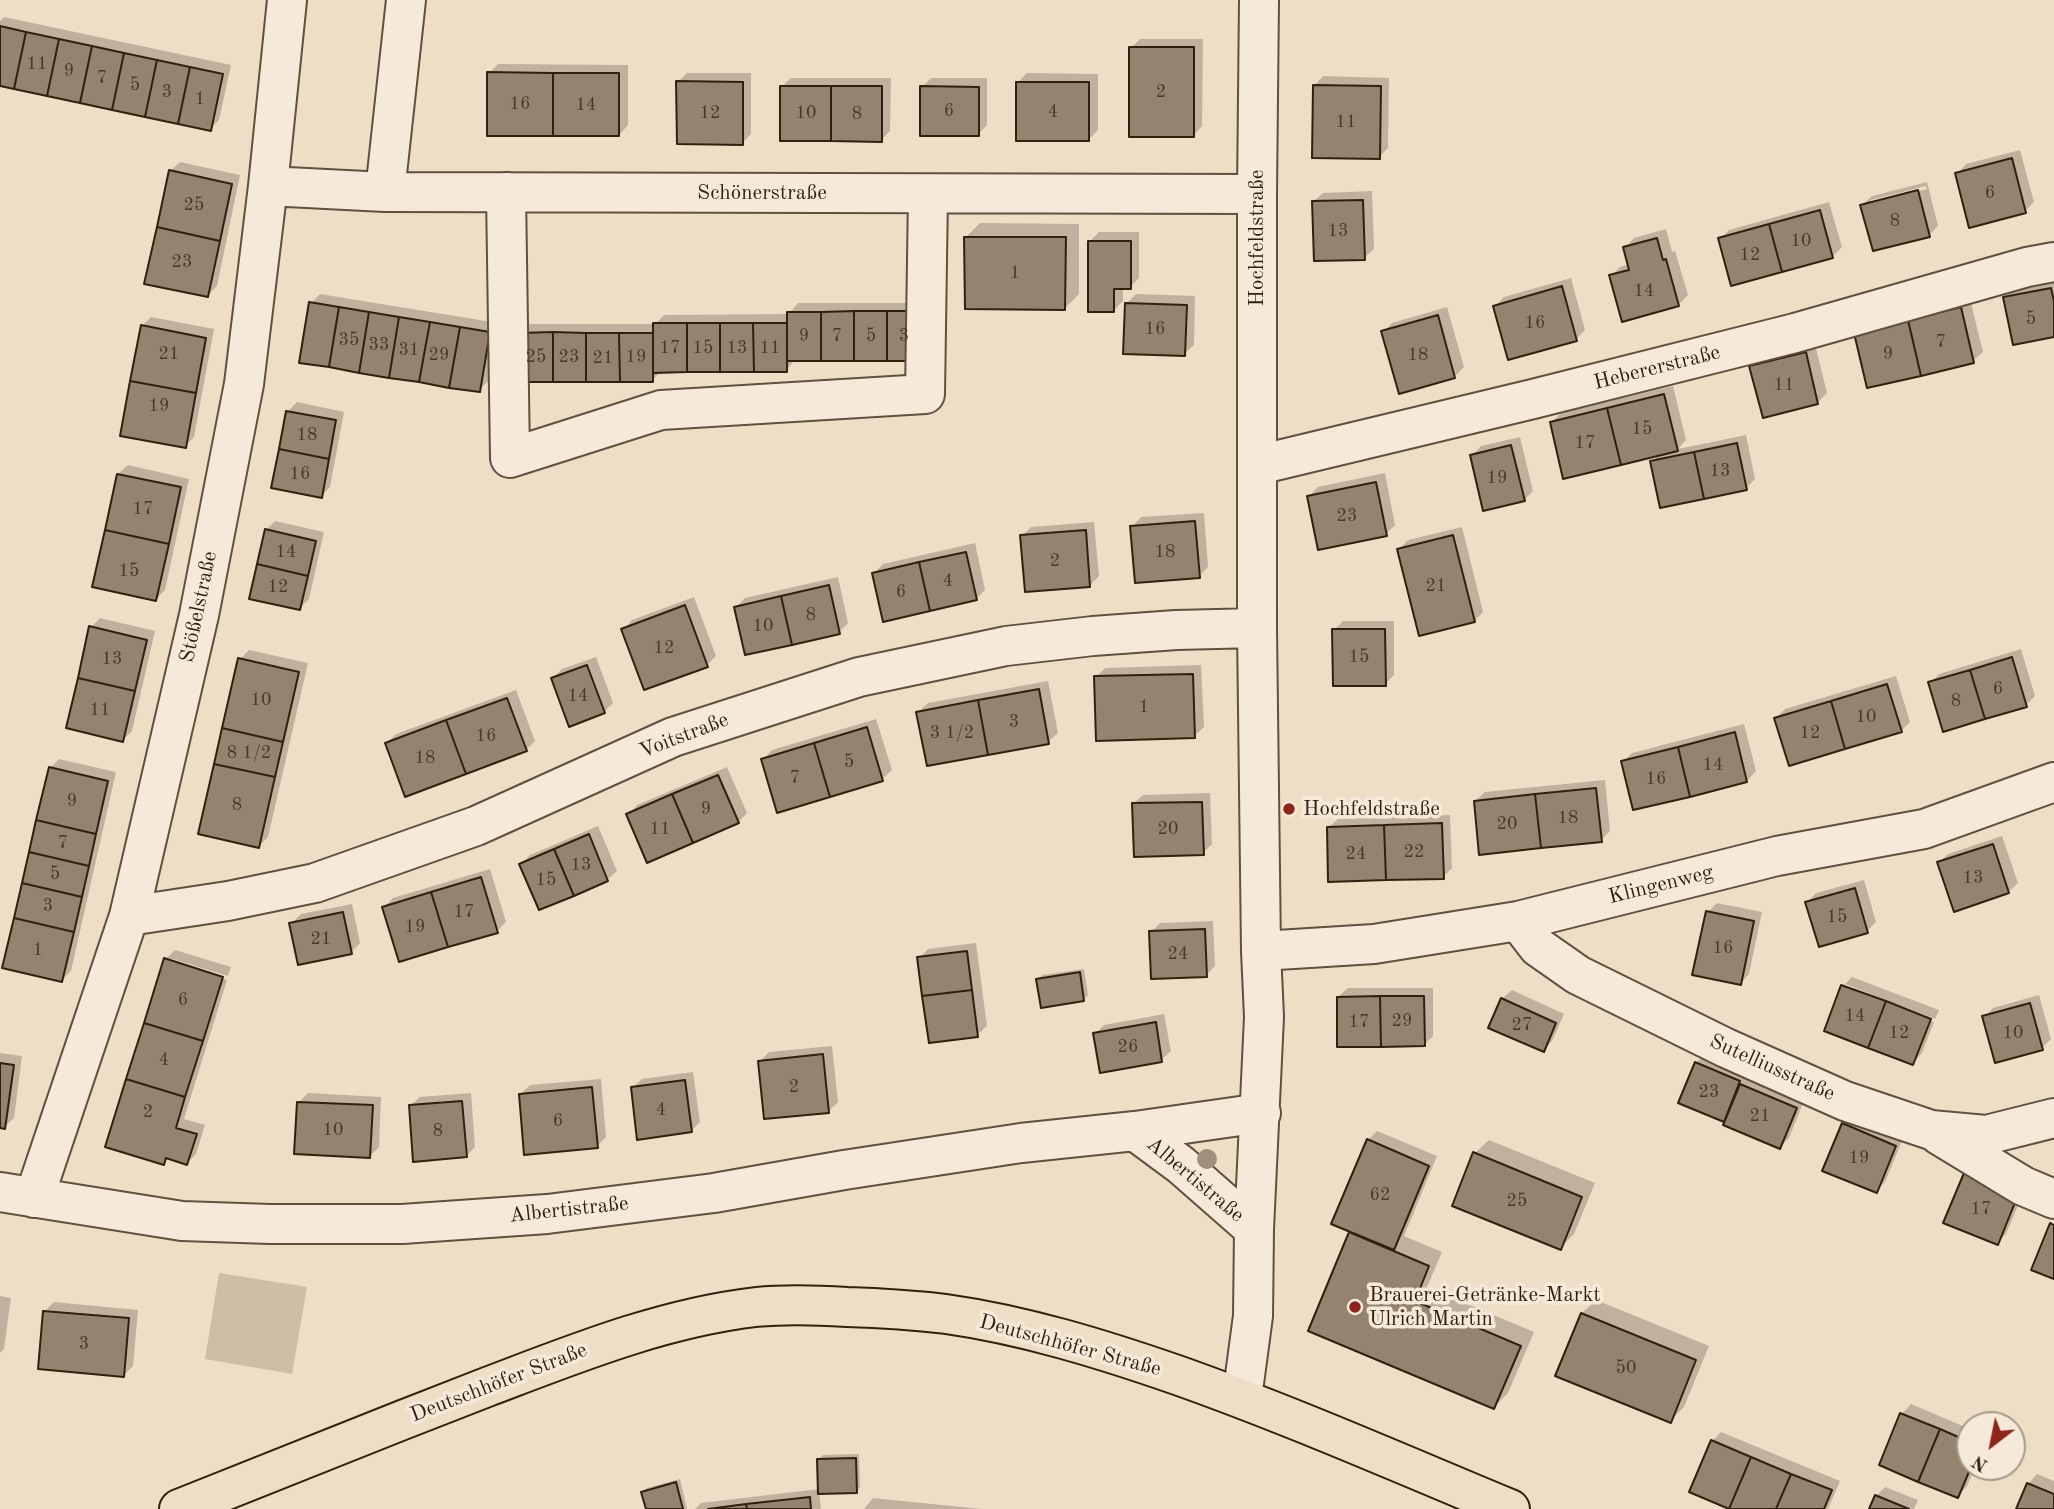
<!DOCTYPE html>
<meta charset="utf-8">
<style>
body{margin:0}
#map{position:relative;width:2054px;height:1509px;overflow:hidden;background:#efdec6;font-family:"Old Standard TT",serif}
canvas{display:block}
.north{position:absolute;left:1956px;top:1411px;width:70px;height:70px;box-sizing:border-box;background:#f5eada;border:2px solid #a79989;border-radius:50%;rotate:212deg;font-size:19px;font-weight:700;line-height:28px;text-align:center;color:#31200f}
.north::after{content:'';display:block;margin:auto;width:24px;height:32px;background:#8f2418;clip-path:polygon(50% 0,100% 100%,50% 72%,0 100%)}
</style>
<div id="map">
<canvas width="2054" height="1509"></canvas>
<div class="north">N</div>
</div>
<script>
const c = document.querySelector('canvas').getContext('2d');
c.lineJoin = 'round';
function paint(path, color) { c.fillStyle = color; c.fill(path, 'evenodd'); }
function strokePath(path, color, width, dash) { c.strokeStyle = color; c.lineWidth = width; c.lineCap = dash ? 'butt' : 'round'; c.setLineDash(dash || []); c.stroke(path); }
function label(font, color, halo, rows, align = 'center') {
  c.font = font + ' "Old Standard TT",serif'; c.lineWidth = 7; c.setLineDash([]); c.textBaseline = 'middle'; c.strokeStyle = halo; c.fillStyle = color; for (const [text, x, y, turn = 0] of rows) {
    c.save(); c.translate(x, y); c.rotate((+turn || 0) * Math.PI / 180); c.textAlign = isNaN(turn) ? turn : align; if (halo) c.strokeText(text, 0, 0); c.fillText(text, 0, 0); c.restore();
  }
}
paint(new Path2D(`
 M219,1273L307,1287L292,1374L205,1359Z`), '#cfbea7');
paint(new Path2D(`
 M4,17L231,65L219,120L210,129L0,84V21Z
 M1140,39H1203L1202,126L1193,136L1131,48Z
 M498,64L628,65V125L619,135L489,73Z
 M687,73H751V134L742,143L678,82Z
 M1027,73L1098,74V130L1089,139L1018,82Z
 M1323,76L1389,78L1388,148L1379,157L1314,86Z
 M791,78H891L890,131L881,140L781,87Z
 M931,78H987V125L978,134L922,87Z
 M2020,150L2034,202L2025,211L1957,174L1966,164Z
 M180,162L240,175L217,286L207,296L170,171Z
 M1927,182L1938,226L1929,235L1862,205L1872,196ZM1926,186L1927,189L1871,204V200Z
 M1372,191L1374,249L1364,258L1313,202L1323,193Z
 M1829,202L1842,247L1832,257L1720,239L1729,230Z
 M980,223L1079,224V294L1065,308L966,237Z
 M1666,229L1672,252L1675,251L1688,295L1679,304L1623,319L1611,276L1620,267L1629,264L1625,248L1634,238Z
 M1099,232H1139V278L1130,287H1123V301L1114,310L1089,242Z
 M1571,278L1585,330L1576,339L1495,306L1504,297Z
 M2054,281V335L2005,298L2014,289Z
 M320,294L498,323L488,381L479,390L311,303Z
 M1136,294L1195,296L1194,345L1184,354L1127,303Z
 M1970,299L1983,352L1973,361L1856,333Z
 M798,303H929L795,359L786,371H662L652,380L521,333L530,324H655L664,315L789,314Z
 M1447,307L1464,367L1455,376L1400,391L1383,332L1392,323Z
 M151,317L214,329L194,437L185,446L142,326Z
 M1815,344L1827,393L1818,402L1751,367L1761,357Z
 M1673,386L1686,440L1678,449L1746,435L1755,479L1746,488L1652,461L1660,454L1552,422L1561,413Z
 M297,402L344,412L330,487L321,496L288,411Z
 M1520,437L1533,491L1524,500L1472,456L1481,446Z
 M128,465L189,479L165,590L156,599L118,474Z
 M1385,473L1395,525L1386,534L1309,496L1318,487Z
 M1204,513L1208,567L1199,576L1132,527L1141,517Z
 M275,521L324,532L309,599L299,609L266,530Z
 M1094,522L1099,576L1089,586L1022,536L1031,527Z
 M1462,527L1483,612L1474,621L1399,549L1408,540Z
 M975,543L985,590L976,599L874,573L883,564Z
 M838,577L848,623L839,632L736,607L745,598Z
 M694,597L716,656L707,665L623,630L632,620Z
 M100,618L155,631L132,731L123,740L91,627Z
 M1343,621H1394V675L1385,684L1334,630Z
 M2021,649L2035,696L2026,705L1930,683L1939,674Z
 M249,650L308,663L268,837L259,846L240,659Z
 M596,657L613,703L604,712L553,678L562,669Z
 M1201,665L1204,727L1194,736L1096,677L1105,668Z
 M1896,676L1910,722L1901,731L1776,718L1785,709Z
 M1048,681L1058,733L1048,742L918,712L928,703Z
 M516,690L535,741L526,750L387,743L396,734Z
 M876,719L892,770L882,779L763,760L772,750Z
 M1744,724L1756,771L1747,781L1623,762L1632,753Z
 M59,759L116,772L71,971L62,980L50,768Z
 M727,767L747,813L738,822L628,815L637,805Z
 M1605,780L1610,831L1601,840L1475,801L1485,792Z
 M1210,793L1212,844L1203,853L1133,804L1143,795Z
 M1450,815L1452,868L1443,877L1328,828L1338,819Z
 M598,826L617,871L607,880L540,908L521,864L530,855Z
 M2002,836L2018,883L2008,892L1939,863L1948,854Z
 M490,869L506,922L497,931L384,907L393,898Z
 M1864,880L1876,922L1867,931L1807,903L1816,893Z
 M1717,903L1762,912L1749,974L1740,984L1708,912Z
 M352,904L360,943L351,952L291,924L301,914Z
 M1213,921L1215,966L1206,975L1151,932L1160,923Z
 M976,943L987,1026L977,1035L919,958L928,949Z
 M175,950L231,967L228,976L169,958V961L227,980L184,1119L205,1125L196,1154L187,1163L169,1157L163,1163L166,959Z
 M1084,969L1088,995L1084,999L1038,980L1042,975Z
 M1852,977L1939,1010L1935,1019L1845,984V988L1934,1022L1922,1053L1913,1063L1826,1030L1843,986Z
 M1348,988H1433V1036L1424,1045L1338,997Z
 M1512,990L1564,1014L1552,1041L1543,1050L1502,999Z
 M2039,995L2051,1039L2042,1048L1984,1017L1993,1008Z
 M1164,1014L1171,1051L1161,1060L1095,1034L1104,1025Z
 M832,1046L838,1102L829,1111L760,1061L769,1052Z
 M0,1053L22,1056L14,1118L4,1127L0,1126Z
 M1705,1054L1805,1098L1789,1138L1780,1147L1726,1121L1680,1102L1696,1063Z
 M693,1072L700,1122L691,1131L632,1088L642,1079Z
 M601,1079L606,1137L597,1146L521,1094L530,1085Z
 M308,1093L381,1097L379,1147L369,1157L299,1102Z
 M471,1093L475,1147L466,1156L410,1106L420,1097Z
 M1852,1114L1904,1136L1885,1182L1876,1191L1843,1124Z
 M1377,1131L1437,1156L1404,1236L1442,1252L1427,1287L1534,1332L1508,1393L1494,1407L1351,1233L1353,1231L1368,1140Z
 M1489,1140L1595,1183L1574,1234L1560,1248L1475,1153Z
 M2026,1186L2006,1234L1997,1243L1945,1222Z
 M0,1296L11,1298L4,1349L0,1353Z
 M1596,1300L1709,1346L1684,1407L1670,1421L1582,1313Z
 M54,1302L138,1310L133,1366L124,1375L45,1311Z
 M1911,1404L1970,1429V1467H1975L1967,1486L1958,1496L1881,1464L1902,1414Z
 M1721,1432L1840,1481L1828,1509H1735L1712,1441Z
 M859,1454L860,1487L856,1491L819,1492L821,1509H695L701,1503L819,1489V1459L823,1455Z
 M2037,1474L2054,1481V1509H2018L2028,1484Z
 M680,1479L687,1509H648L643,1492L647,1488Z
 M1885,1487L1918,1500L1914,1509H1871L1876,1496Z
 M873,1498L981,1509H864Z`), '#0003');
const building = new Path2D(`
 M0,26L26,32L14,89L0,86Z
 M26,32L59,39L47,96L14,89Z
 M59,39L92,46L80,103L47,96Z
 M92,46L124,53L112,110L80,103Z
 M1129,47H1194V137H1129Z
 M124,53L157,60L145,117L112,110Z
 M157,60L190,67L178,124L145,117Z
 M190,67L223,74L211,131L178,124Z
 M487,72L553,73V136H487Z
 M553,73H619V136H553Z
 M676,81L743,82V145L677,144Z
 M1016,82H1089V141H1016Z
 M1313,85L1381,86L1380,159L1312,158Z
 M780,86H831V141H780Z
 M831,86H882V142L831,141Z
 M920,86L979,87V136H920Z
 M2012,158L2026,213L1969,228L1955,173Z
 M169,170L232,184L220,241L157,227Z
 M1918,190L1930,237L1873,251L1860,205Z
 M1363,200L1365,260L1314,261L1312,201Z
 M1820,210L1833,258L1782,272L1769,224Z
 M1769,224L1782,272L1731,286L1718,238Z
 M157,227L220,241L208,297L144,284Z
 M964,237H1066L1065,310L965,309Z
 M1657,238L1663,260L1666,259L1679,306L1622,322L1609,275L1629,270L1623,247Z
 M1088,241H1131V289H1114V312H1088Z
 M1562,286L1577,341L1508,360L1493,306Z
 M2051,288L2054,301V337L2013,345L2003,297Z
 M309,302L339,307L329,367L299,363Z
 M1125,303L1187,305L1185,356L1123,354Z
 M339,307L369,312L359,373L329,367Z
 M1961,307L1974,363L1921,376L1908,320Z
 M854,311H887V361H854Z
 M854,311V361H821V312Z
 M887,311H921V361H887Z
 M369,312L399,317L389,378L359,373Z
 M787,312H821V361H787Z
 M1438,315L1455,378L1399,394L1381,331Z
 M399,317L430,322L419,382L389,378Z
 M1908,320L1921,376L1867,388L1854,333Z
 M430,322L460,327L449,388L419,382Z
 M653,323H687V372L653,373Z
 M687,323H720V372H687Z
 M720,323H753L754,372H720Z
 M753,323H787V372H754Z
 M141,325L206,338L196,393L130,381Z
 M460,327L490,332L480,392L449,388Z
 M553,332V382H519L520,333Z
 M553,332L586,333V382H553Z
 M586,333H619L620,382H586Z
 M619,333H653V382H620Z
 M1806,352L1818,404L1763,418L1749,366Z
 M130,381L196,393L186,448L120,436Z
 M1664,394L1678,451L1621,465L1607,408Z
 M1607,408L1621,465L1563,479L1550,422Z
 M286,411L336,420L329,459L279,449Z
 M1737,443L1747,490L1704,499L1694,452Z
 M1511,445L1525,501L1483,511L1470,455Z
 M279,449L329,459L322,498L271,488Z
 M1694,452L1704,499L1660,508L1650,461Z
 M117,474L181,487L169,544L105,530Z
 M1376,482L1387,536L1318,550L1307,496Z
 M1195,521L1200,578L1135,583L1130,526Z
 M265,529L316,541L308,576L257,564Z
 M105,530L169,544L156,601L92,587Z
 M1086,530L1090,587L1025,592L1020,535Z
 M1453,535L1475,622L1419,636L1397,549Z
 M966,552L977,600L930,611L919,562Z
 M919,562L930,611L883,622L872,573Z
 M257,564L308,576L300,610L249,599Z
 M829,585L840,634L792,645L781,596Z
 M781,596L792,645L745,655L734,607Z
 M685,605L708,667L644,690L621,629Z
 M89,626L147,640L135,691L78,678Z
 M1332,629H1385L1386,686H1333Z
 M2012,657L2027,707L1985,719L1970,670Z
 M238,658L299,672L283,742L222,728Z
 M587,665L605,713L569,727L551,678Z
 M1970,670L1985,719L1943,732L1928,682Z
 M1193,674L1195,738L1096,741L1094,676Z
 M78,678L135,691L123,742L66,728Z
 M1887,684L1902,732L1845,749L1831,701Z
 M1039,689L1049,744L988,755L978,700Z
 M507,698L527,751L466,774L446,720Z
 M978,700L988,755L927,766L916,712Z
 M1831,701L1845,749L1789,766L1774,718Z
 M446,720L466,774L405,797L385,743Z
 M867,727L883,781L830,797L814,743Z
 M222,728L283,742L275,777L214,764Z
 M1735,732L1747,782L1690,797L1678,747Z
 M814,743L830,797L777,813L761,759Z
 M1678,747L1690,797L1633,810L1621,761Z
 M214,764L275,777L259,848L198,834Z
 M49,767L108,781L96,834L36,820Z
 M718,775L739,823L693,843L672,794Z
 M1596,788L1602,842L1541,848L1535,794Z
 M672,794L693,843L647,863L626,814Z
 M1535,794L1541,848L1479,855L1474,801Z
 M1202,802L1204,855L1134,857L1132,803Z
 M36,820L96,834L89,866L29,852Z
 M1442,823L1444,879L1386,880L1384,825Z
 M1384,825L1386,880L1328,882L1327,827Z
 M589,834L608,881L574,896L554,849Z
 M1993,844L2009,893L1954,912L1937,862Z
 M554,849L574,896L539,910L519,864Z
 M29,852L89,866L82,897L22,883Z
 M481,877L498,933L448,947L431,892Z
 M22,883L82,897L74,932L14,918Z
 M1855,888L1868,933L1819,947L1805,902Z
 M431,892L448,947L399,962L382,907Z
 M1706,911L1754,921L1741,985L1692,975Z
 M343,912L352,954L298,965L289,923Z
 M14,918L74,932L62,982L2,968Z
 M1205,929L1207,977L1151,979L1149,931Z
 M967,951L972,990L922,996L917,957Z
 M164,958L223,977L203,1041L144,1023Z
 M1080,972L1084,1001L1041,1008L1036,979Z
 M1841,985L1886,1001L1868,1048L1824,1031Z
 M972,990L978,1037L929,1043L922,996Z
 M1380,996L1381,1047H1337V997Z
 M1380,996H1424L1425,1046L1381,1047Z
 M1501,998L1556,1023L1544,1052L1488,1028Z
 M1886,1001L1931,1019L1913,1065L1868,1048Z
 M2030,1003L2043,1050L1995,1063L1982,1016Z
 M1156,1022L1162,1062L1100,1073L1093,1033Z
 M144,1023L203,1041L185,1097L126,1079Z
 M823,1054L829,1113L764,1119L758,1061Z
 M1695,1062L1740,1081L1724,1122L1678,1103Z
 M0,1063L14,1065L5,1129L0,1128Z
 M126,1079L185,1097L176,1128L197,1134L187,1165L166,1158L164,1165L105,1147Z
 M685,1080L692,1132L637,1140L631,1087Z
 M1740,1084L1797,1108L1780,1149L1723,1125Z
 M592,1087L598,1148L524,1155L519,1094Z
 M462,1101L467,1157L413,1162L409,1105Z
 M297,1102L373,1105L370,1158L294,1154Z
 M1842,1123L1896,1146L1877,1193L1822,1171Z
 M1367,1139L1429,1166L1394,1250L1331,1224Z
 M1473,1152L1582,1197L1561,1250L1452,1206Z
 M1964,1173L2018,1195L1998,1245L1943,1223Z
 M2050,1223L2054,1225V1279L2031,1270Z
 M1349,1232L1429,1266L1415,1301L1521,1346L1494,1409L1308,1331Z
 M43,1311L129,1318L124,1377L38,1369Z
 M1581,1313L1696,1360L1671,1423L1555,1376Z
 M1900,1413L1940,1429L1918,1482L1879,1465Z
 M1940,1429L1970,1442L1971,1467L1958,1498L1918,1482Z
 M1711,1440L1751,1457L1729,1509L1689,1492Z
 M1751,1457L1791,1474L1776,1509H1729Z
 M856,1458L857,1493L818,1494L817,1459Z
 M1791,1474L1832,1490L1824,1509H1776Z
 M676,1482L683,1509H646L641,1492Z
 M2027,1483L2054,1494V1509H2016Z
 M1875,1495L1909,1509H1869Z
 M810,1497L811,1509H747L746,1504Z
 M746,1504L747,1509H708Z`);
paint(building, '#94836e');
strokePath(building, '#31200f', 2);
const minor = new Path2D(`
 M268,186L385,192L1257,194
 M385,192L406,0
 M506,192L510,458L661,410L925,394L928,194
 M1258,465L1533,399L1795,333L2027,267L2054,262
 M129,916L228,901L315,883L476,826L673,737L859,677L1006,646L1093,636L1176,630L1257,628
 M1518,921L1538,947L1578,975L1726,1048L1845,1101L1931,1130L1986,1135L2054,1118
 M1261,951L1374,944L1518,921L1777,856L1924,829L2054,782
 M1135,1131L1181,1165L1254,1229
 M1939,1135L2023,1186L2054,1199
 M0,1192L182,1221L270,1224H402L547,1214L714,1193L844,1170L1021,1143L1135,1131L1261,1113
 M34,1198L129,916L199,615L244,384L268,186L287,0
 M1242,1398L1253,1316L1254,1229L1264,1017L1261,951L1257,628V194L1259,0`);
const major = new Path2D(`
 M179,1509C281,1468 384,1427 487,1387C574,1354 662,1318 756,1307C786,1304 817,1305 847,1307C880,1308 913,1310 946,1314C1024,1325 1102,1349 1177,1375C1290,1415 1399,1463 1510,1509`);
strokePath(minor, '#60503d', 42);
strokePath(major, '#31200f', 42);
strokePath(minor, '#f5eada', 38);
strokePath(major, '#efdec6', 38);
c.fillStyle = '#a08f7b';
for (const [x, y] of [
 [1207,1159]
]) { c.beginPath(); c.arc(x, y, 10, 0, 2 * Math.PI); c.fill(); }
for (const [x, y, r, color] of [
 [1289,809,7,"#8f2418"],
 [1355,1307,7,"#8f2418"]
]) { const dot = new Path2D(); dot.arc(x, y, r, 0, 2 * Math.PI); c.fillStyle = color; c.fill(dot); strokePath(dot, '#f5eada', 2.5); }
label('18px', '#4a3927', null, [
 ["11",37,64],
 ["9",69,71],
 ["7",102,78],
 ["5",135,85],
 ["3",167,92],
 ["2",1161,92],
 ["1",200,99],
 ["16",520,104],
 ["14",586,105],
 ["6",949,111],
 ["4",1053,112],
 ["12",710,113],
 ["10",806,113],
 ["8",857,114],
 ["11",1346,122],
 ["6",1990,193],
 ["25",194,205],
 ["8",1895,221],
 ["13",1338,231],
 ["10",1801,241],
 ["12",1750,255],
 ["23",182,262],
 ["1",1015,273],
 ["14",1644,291],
 ["5",2031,319],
 ["16",1535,323],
 ["16",1155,329],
 ["9",804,336],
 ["7",837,336],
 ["5",871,336],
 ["3",904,336],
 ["35",349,340],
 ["7",1941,342],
 ["33",379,345],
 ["17",670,348],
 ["15",703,348],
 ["13",737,348],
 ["11",770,348],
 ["31",409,350],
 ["21",169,354],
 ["9",1888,354],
 ["29",439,355],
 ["18",1418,355],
 ["25",536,357],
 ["23",569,357],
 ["19",636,357],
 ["21",603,358],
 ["11",1784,385],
 ["19",159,406],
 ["15",1642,429],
 ["18",307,435],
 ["17",1585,443],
 ["13",1720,471],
 ["16",300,474],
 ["19",1497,478],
 ["17",143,509],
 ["23",1347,516],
 ["14",286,552],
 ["18",1165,552],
 ["2",1055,561],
 ["15",129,571],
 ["4",948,581],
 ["21",1436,586],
 ["12",278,587],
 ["6",901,592],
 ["8",811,615],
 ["10",763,626],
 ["12",664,648],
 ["15",1359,657],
 ["13",112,659],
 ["6",1998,689],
 ["14",578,696],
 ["10",261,700],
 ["8",1956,701],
 ["1",1144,707],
 ["11",100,710],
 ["10",1866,717],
 ["3",1014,722],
 ["3 1/2",952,733],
 ["12",1810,733],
 ["16",486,736],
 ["8 1/2",249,753],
 ["18",425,758],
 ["5",849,762],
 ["14",1713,765],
 ["7",795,778],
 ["16",1656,779],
 ["9",72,801],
 ["8",237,805],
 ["9",706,809],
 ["18",1568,818],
 ["20",1507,824],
 ["11",660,829],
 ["20",1168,829],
 ["7",63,843],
 ["22",1414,852],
 ["24",1356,854],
 ["13",581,865],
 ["5",55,874],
 ["13",1973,878],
 ["15",546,880],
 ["3",48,906],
 ["17",464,912],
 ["15",1837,917],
 ["19",415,927],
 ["21",321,939],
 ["16",1723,948],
 ["1",38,950],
 ["24",1178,954],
 ["6",183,1000],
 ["14",1855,1016],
 ["29",1402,1021],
 ["17",1359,1022],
 ["27",1522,1025],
 ["12",1899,1033],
 ["10",2013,1033],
 ["26",1128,1047],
 ["4",164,1060],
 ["2",794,1087],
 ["23",1709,1092],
 ["4",661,1110],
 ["2",148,1112],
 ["21",1760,1116],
 ["6",558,1121],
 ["10",333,1130],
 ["8",438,1131],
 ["19",1859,1158],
 ["62",1380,1195],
 ["25",1517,1201],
 ["17",1981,1209],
 ["3",84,1344],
 ["50",1626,1368]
]);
label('21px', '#31200f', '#f5eada', [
 ["Schönerstraße",762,193],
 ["Hochfeldstraße",1257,238,-90],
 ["Hebererstraße",1657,368,-14],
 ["Stößelstraße",199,607,-78],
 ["Voitstraße",684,736,-21],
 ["Klingenweg",1661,885,-14],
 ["Sutelliusstraße",1772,1068,24],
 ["Albertistraße",1195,1180,40],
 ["Albertistraße",569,1210,-6],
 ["Deutschhöfer Straße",1070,1346,15],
 ["Deutschhöfer Straße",499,1383,-21]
]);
label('21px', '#31200f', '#f5eada', [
 ["Hochfeldstraße",1303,809],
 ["Brauerei-Getränke-Markt",1369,1295],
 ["Ulrich Martin",1369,1319]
], 'left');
</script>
